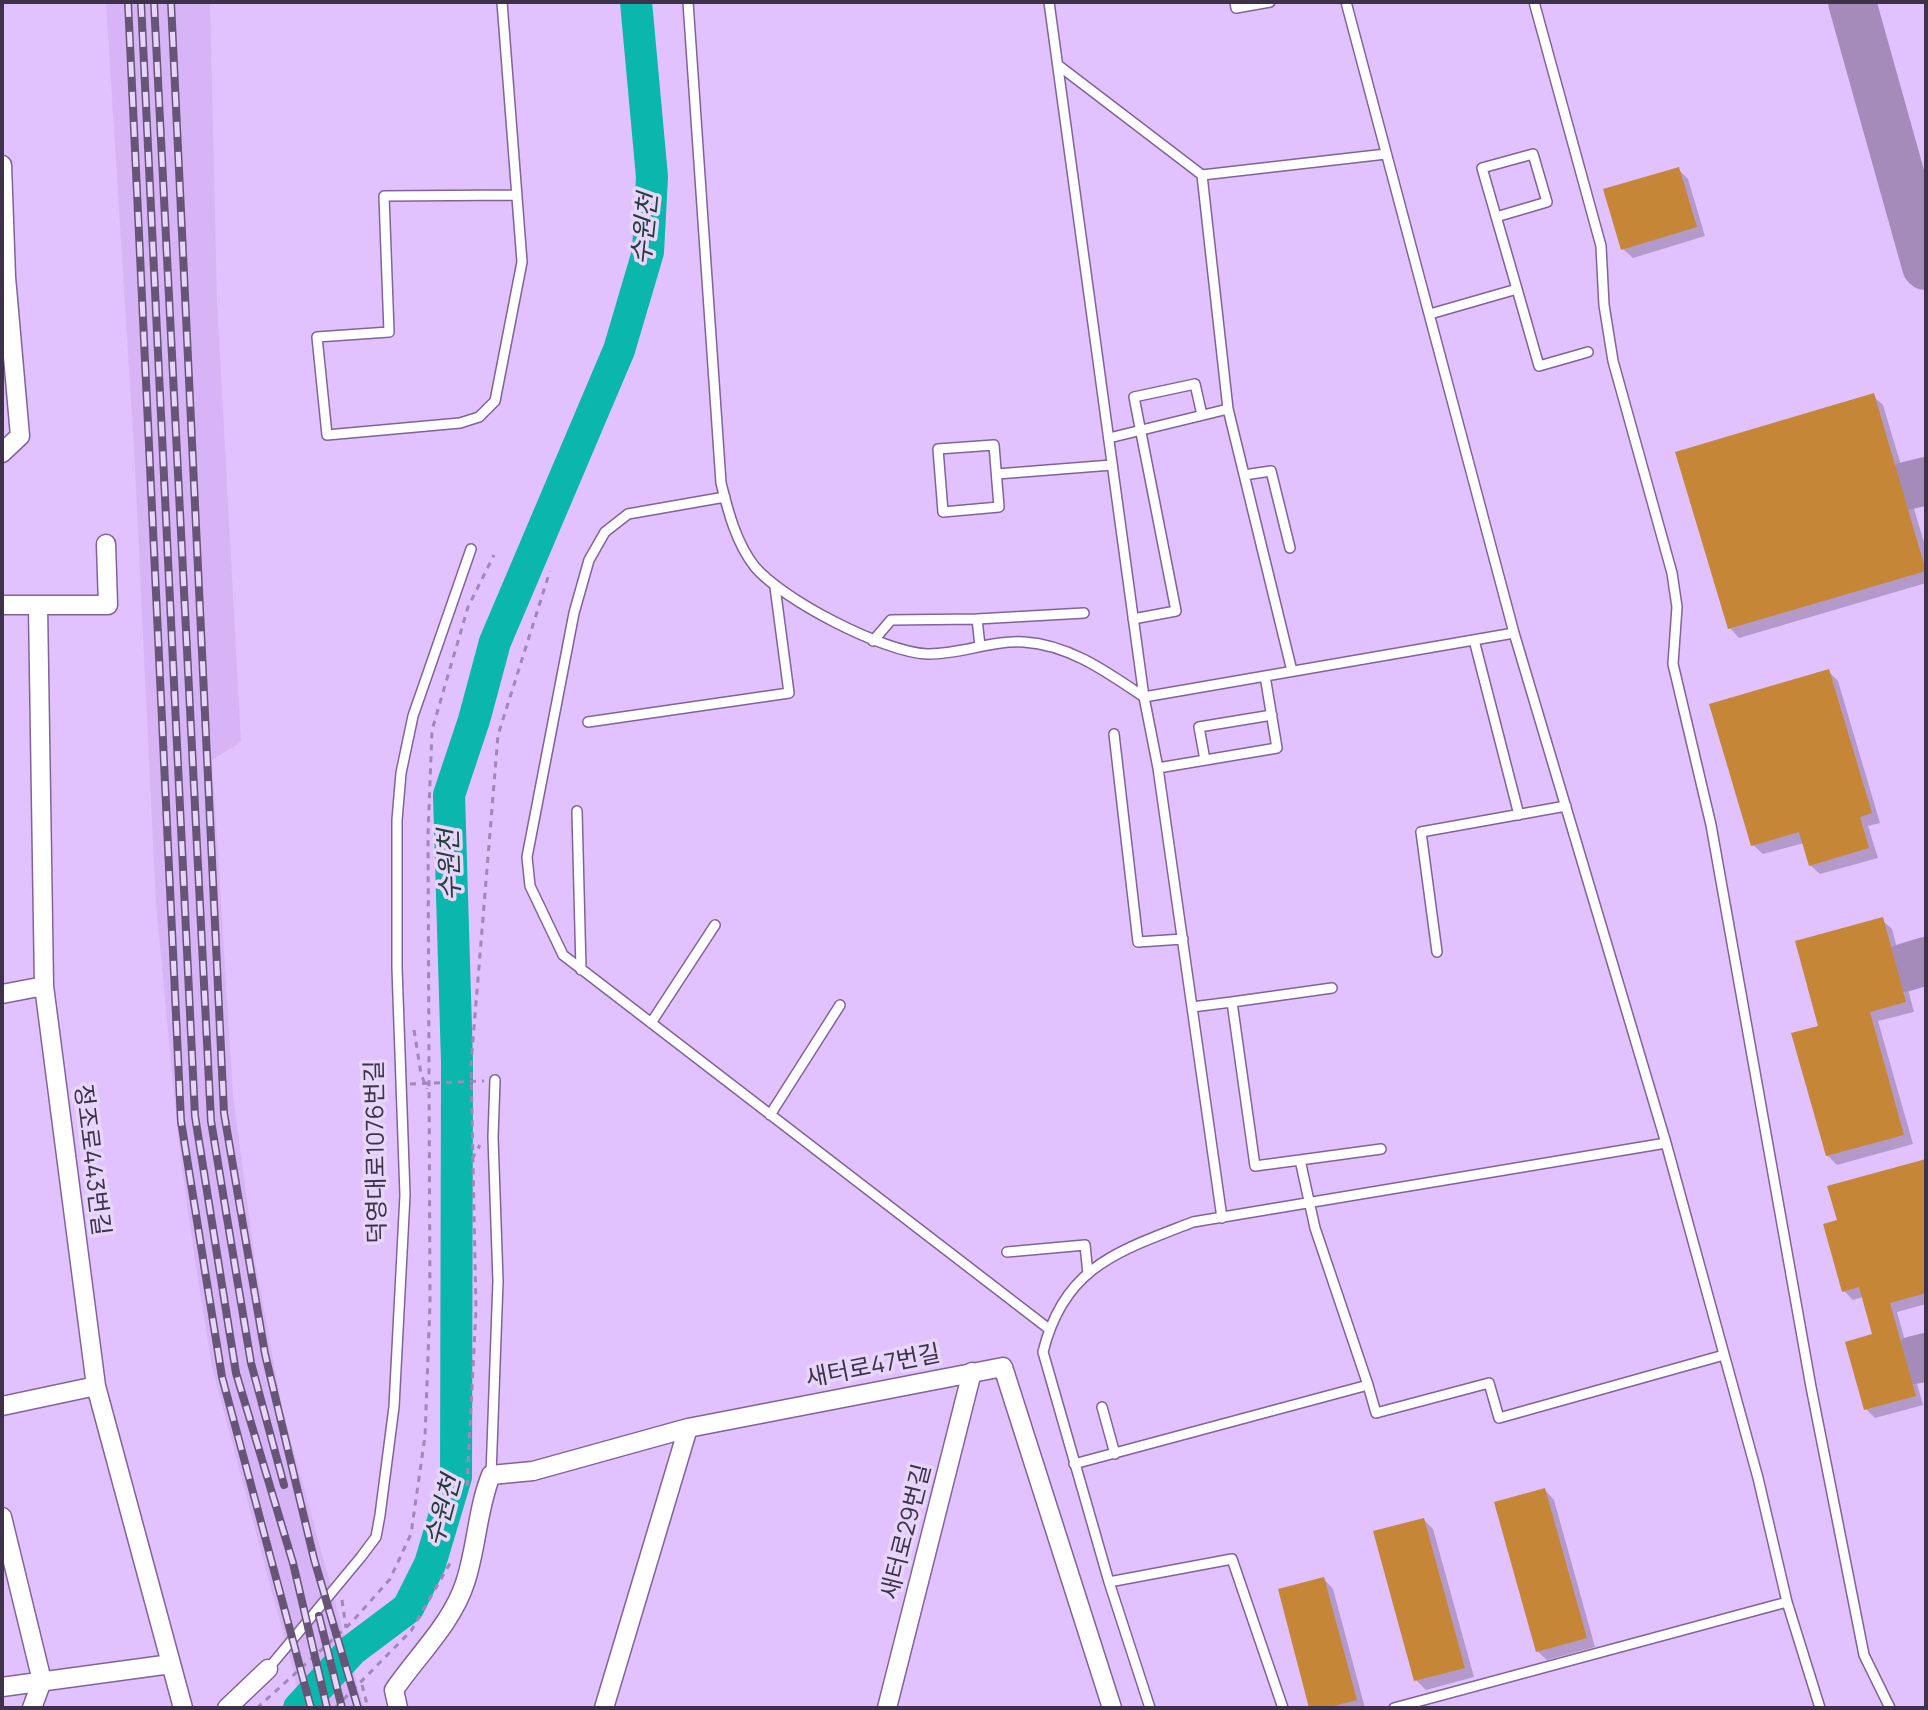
<!DOCTYPE html>
<meta charset="utf-8">
<style>
body{margin:0}
#map{position:relative;width:1928px;height:1710px;overflow:hidden;background:#e1c1fe;font-family:Manrope,sans-serif}
canvas{display:block}
.frame{position:absolute;inset:0;border:4px solid #3e324a;pointer-events:none}
</style>
<div id="map">
<canvas width="1928" height="1710"></canvas>
<div class="frame"></div>
</div>
<script>
const c = document.querySelector('canvas').getContext('2d');
c.lineJoin = 'round';
function paint(path, color) { c.fillStyle = color; c.fill(path, 'evenodd'); }
function strokePath(path, color, width, dash) { c.strokeStyle = color; c.lineWidth = width; c.lineCap = dash ? 'butt' : 'round'; c.setLineDash(dash || []); c.stroke(path); }
function label(font, color, halo, rows, align = 'center') {
  c.font = font + ' Manrope,"Noto Sans KR",sans-serif'; c.lineWidth = 7; c.setLineDash([]); c.textBaseline = 'middle'; c.strokeStyle = halo; c.fillStyle = color; for (const [text, x, y, turn = 0] of rows) {
    c.save(); c.translate(x, y); c.rotate((+turn || 0) * Math.PI / 180); c.textAlign = isNaN(turn) ? turn : align; if (halo) c.strokeText(text, 0, 0); c.fillText(text, 0, 0); c.restore();
  }
}
paint(new Path2D(`
 M106,2H210L217,302L241,742L212,760L233,1096L255,1261L282,1408L364,1708H303L212,1367L194,1253L179,1145L156,904L134,447Z`), '#d6b4f5');
paint(new Path2D(`
 M1678,169L1688,179L1705,236L1633,258L1623,249Z
 M1873,396L1883,405L1926,549V583L1739,638L1730,628Z
 M1829,672L1838,681L1880,823L1868,826L1878,858L1820,874L1810,865L1804,843L1763,854L1753,845Z
 M1882,920L1892,929L1914,1012L1878,1021L1913,1144L1837,1165L1827,1155L1820,1027Z
 M1926,1162V1304L1897,1312L1923,1405L1875,1418L1866,1409L1874,1336L1864,1297L1853,1300L1844,1291L1839,1222Z
 M1545,1490L1554,1500L1595,1647L1547,1660L1537,1651Z
 M1424,1520L1433,1529L1474,1677L1426,1690L1416,1680Z
 M1324,1579L1333,1589L1365,1708H1311Z`), '#0003');
strokePath(new Path2D(`
 M299,1708L352,1650L408,1608L430,1564L456,1477L457,1062L449,795L474,720L495,642L619,350L648,252L652,177L636,2`), '#0bb6ac', 32);
strokePath(new Path2D(`
 M1852,2L1926,266
 M1906,486L1926,481
 M1903,968L1926,961
 M1914,1360L1926,1357`), '#a48bba', 48);
paint(new Path2D(`
 M1679,167L1697,227L1621,250L1603,189Z
 M1874,393L1926,571L1728,629L1675,452Z
 M1829,669L1872,813L1860,817L1869,848L1809,866L1799,832L1751,846L1709,704Z
 M1883,917L1906,1002L1870,1012L1904,1135L1826,1156L1791,1033L1818,1026L1795,941Z
 M1926,1159V1293L1890,1303L1916,1396L1864,1410L1845,1342L1872,1334L1859,1287L1842,1292L1823,1224L1837,1220L1827,1186Z
 M1545,1488L1587,1638L1536,1652L1494,1502Z
 M1424,1518L1465,1668L1414,1681L1373,1531Z
 M1324,1577L1357,1700L1326,1708H1309L1278,1589Z`), '#c58638');
const service = new Path2D(`
 M502,2L522,262L495,401L479,417L460,423L327,435L317,337L389,332L384,196L517,195
 M688,2L721,483C728,511 736,543 755,567C783,600 883,652 927,654C959,655 991,640 1024,642C1070,645 1107,672 1144,697L1158,768L1222,1218
 M1049,2L1144,697L1514,633
 M1235,2L1236,8L1270,2
 M1346,2L1514,633L1666,1143L1758,1478L1787,1602L1820,1708
 M1534,2L1601,246L1604,305L1613,361L1672,573L1677,607L1673,664L1711,825L1811,1387L1864,1655L1890,1708
 M1058,65L1202,175L1386,154
 M1202,175L1228,409
 M1496,217L1547,202L1533,154L1482,168L1517,289
 M1430,314L1517,289L1539,366L1588,352
 M1109,438L1228,409L1292,671
 M994,445L999,507L943,512L938,449Z
 M997,474L1112,465
 M1244,475L1271,471L1290,548
 M725,497L628,514L605,532L589,560L574,613L527,857L530,886L563,955L1049,1329
 M1133,619L1176,611L1134,397L1195,384L1202,415
 M1474,640L1519,815
 M873,641L891,620L977,619
 M980,646L977,619L1084,613
 M588,722L789,693L775,587
 M1114,734L1138,942L1183,939
 M1205,760L1199,727L1272,715
 M1158,768L1277,748L1265,676
 M577,811L581,970
 M1437,952L1421,832L1566,806
 M1192,1007L1232,1002
 M651,1023L715,925
 M770,1115L840,1005
 M1300,1160L1255,1166L1232,1002L1332,988
 M1007,1252L1085,1245L1088,1274
 M1368,1385L1315,1228L1300,1160L1381,1149
 M1102,1407L1115,1454
 M1074,1464L1368,1385L1376,1413L1489,1383L1499,1418L1724,1355
 M491,1475L498,1281L493,1137L495,1080
 M1109,1582L1232,1559L1283,1708
 M268,1669L361,1557L376,1537L380,1515L394,1407L405,1195L397,968V820L401,773L413,716L471,549
 M1150,1708L1109,1582L1043,1352C1064,1266 1119,1251 1193,1222L1666,1143
 M1394,1708L1787,1602`);
const minor = new Path2D(`
 M2,165L6,277L20,436L2,453
 M2,605H108L106,544
 M38,606L44,986L96,1386L183,1708
 M2,994L44,986
 M2,1406L96,1386
 M2,1517L42,1681L32,1708
 M2,1687L171,1664
 M227,1708L268,1669
 M398,1708L394,1690C418,1655 452,1623 465,1583C477,1547 477,1510 491,1475L533,1471L688,1428
 M604,1708L688,1428L1003,1367L1112,1708
 M887,1708L972,1372`);
strokePath(service, '#81639a', 12);
strokePath(minor, '#81639a', 21);
strokePath(new Path2D(`
 M414,1030L421,1074L427,1089
 M472,1159L480,1145
 M467,1486L476,1309L471,1064L498,735L550,571
 M342,1600L346,1628
 M362,1685L368,1708
 M257,1708L352,1622L390,1579L411,1534L425,1436L430,1304L428,835L432,730L468,607L494,555
 M335,1708L411,1631L452,1560`), '#a088b7', 3, [6, 6]);
strokePath(service, '#fff', 9);
strokePath(minor, '#fff', 18);
const rail = new Path2D(`
 M128,2L181,1121L222,1377L311,1708
 M141,2L195,1116L236,1373L293,1563L327,1708
 M154,2L211,1121L251,1363L284,1485
 M171,2L224,1113L265,1354L314,1559L358,1708
 M319,1616L342,1708`);
strokePath(rail, '#665576', 8);
strokePath(rail, '#e7d5fa', 5, [15]);
strokePath(new Path2D(`
 M410,1084L484,1081`), '#a088b7', 3, [6, 6]);
label('24px', '#3e324a', '#e7d5fa', [
 ["덕영대로1076번길",377,1152,-91],
 ["정조로443번길",91,1160,83],
 ["새터로47번길",873,1367,-11],
 ["새터로29번길",907,1532,-76]
]);
label('italic 26px', '#243c3a', '#e7d5fa', [
 ["수원천",646,229,-84],
 ["수원천",451,865,-92],
 ["수원천",444,1511,-75]
]);
</script>
